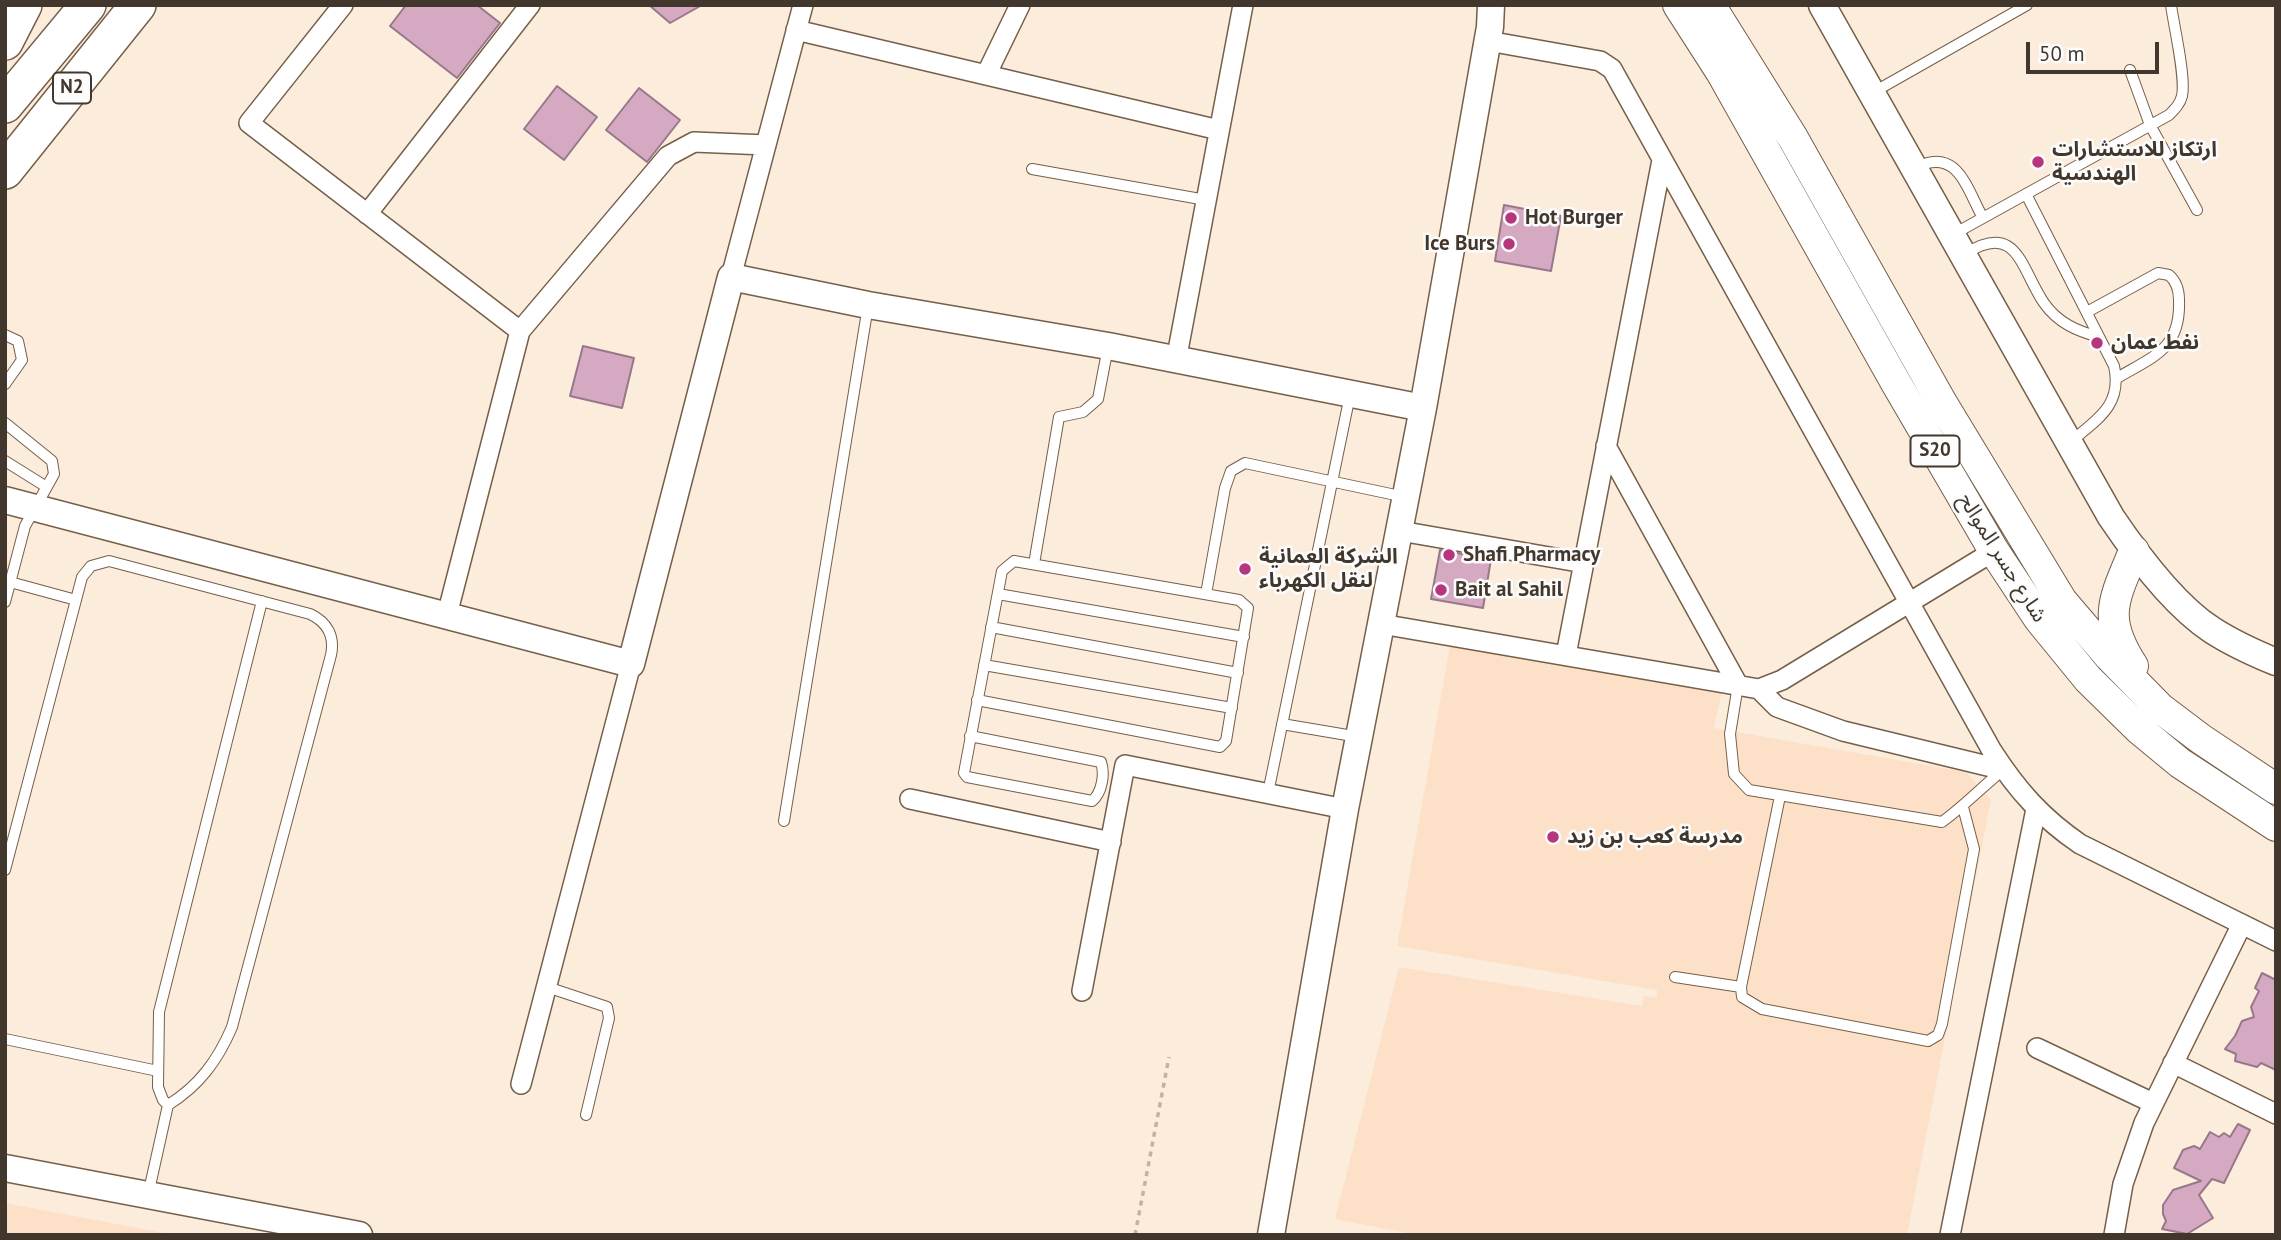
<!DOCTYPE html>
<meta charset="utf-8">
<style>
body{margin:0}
#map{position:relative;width:2281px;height:1240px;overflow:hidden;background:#fcecdc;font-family:"PT Sans",sans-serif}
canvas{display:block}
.frame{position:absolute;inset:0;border:7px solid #42372d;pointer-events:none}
.scale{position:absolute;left:2026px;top:42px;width:133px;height:32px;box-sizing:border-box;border:4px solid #42372d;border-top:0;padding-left:9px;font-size:21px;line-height:24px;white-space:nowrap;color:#42372d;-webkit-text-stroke:5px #fcfcfc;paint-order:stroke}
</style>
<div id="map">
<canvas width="2281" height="1240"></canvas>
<div class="frame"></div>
<div class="scale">50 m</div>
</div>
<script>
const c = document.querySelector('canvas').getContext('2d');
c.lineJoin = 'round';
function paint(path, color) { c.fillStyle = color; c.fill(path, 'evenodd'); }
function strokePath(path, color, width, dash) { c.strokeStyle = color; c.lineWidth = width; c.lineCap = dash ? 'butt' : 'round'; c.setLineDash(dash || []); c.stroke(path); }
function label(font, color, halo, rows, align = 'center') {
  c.font = font + ' "PT Sans","Noto Sans Arabic",sans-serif'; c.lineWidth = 5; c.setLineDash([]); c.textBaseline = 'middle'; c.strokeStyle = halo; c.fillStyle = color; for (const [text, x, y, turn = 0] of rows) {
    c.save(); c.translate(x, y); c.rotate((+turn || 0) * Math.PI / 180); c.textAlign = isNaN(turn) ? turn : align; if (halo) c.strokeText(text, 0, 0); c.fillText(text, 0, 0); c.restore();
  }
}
paint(new Path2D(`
 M1452,634L1722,691L1714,728L1966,772L1991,800L1907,1235H1417L1335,1219L1399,967L1642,1006L1644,996L1657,998V990L1397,946Z
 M5,1203L175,1235H5Z`), '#fce1c8');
const building = new Path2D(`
 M406,5H477L500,23L457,78L390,26Z
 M649,5H702L670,23Z
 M557,86L597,117L564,160L524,129Z
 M639,88L680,120L647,162L606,130Z
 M1504,205L1561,216L1551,271L1495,261Z
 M583,346L634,358L622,408L570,396Z
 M1440,550L1491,559L1483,608L1431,599Z
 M2262,973L2276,980V1070L2261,1063L2257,1067L2235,1061L2236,1054L2225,1049L2235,1036L2242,1021L2254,1017L2251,1007L2259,991L2255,988Z
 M2238,1124L2250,1130L2224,1183L2212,1179L2199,1195L2213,1218L2187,1234L2162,1229L2166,1221L2163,1214V1205L2173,1190L2201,1181L2174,1168L2183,1150L2194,1146L2200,1149L2210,1132L2219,1137L2224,1133L2230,1137Z`);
paint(building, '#d5a9c2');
strokePath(building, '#97788a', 2);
const lane = new Path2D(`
 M2130,70L2150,125L2197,210
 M1872,93L2027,5
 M1915,168C1957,146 1966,187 1983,218
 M1032,169L1206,200
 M2026,194L2114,366C2123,406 2096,420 2069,443
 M1952,235L2169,115C2175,109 2180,104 2182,96C2186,77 2174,27 2171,5
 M1965,254C2018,220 2021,270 2044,303C2058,323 2077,331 2099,337
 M2087,312L2158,273L2169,275C2177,282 2179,290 2179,300C2181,349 2154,356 2117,378
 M5,335L18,341L22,360L5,384
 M5,423L52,461L54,474L25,526L5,602
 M5,461L45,486
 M1034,564L1059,417L1083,412L1098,399L1108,347
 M10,582L76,600
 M998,594L1244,637
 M1206,594L1225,488L1231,471L1245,463L1405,497
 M991,627L1238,673
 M984,665L1232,708
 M1738,685L1730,734L1734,774L1749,790L1942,822C1964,806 1982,787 2003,770
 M1282,724L1359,737
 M970,736L1101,762C1105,774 1102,793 1092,801L967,777L964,773L1002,571L1014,561L1239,600L1248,608L1226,741L1220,747L977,700
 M1268,793L1350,395
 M1780,796L1741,987L1742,997L1762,1009L1928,1041L1938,1035L1942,1024L1974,849L1963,807
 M784,821L868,306
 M5,870L82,577L91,566L109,561L310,614C327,622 335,636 331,655L232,1027C218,1060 199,1086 168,1105L148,1195
 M1675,977L1741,987
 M547,987L607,1007L609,1018L586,1115
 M5,1039L158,1071
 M168,1105L163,1100L158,1087L159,1012L262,601`);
const street = new Path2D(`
 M343,5L249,123L520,331
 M796,30L1219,130
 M1488,41L1600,61L1612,69L1992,751C2017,790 2042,818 2080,844L2276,941
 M986,75L1020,5
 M367,214L530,5
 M731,277L803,5
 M1176,361L1243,5
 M1606,446L1738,685
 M1400,531L1584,563
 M447,615L520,331L668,156L694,142L766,145
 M1381,624L1759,689L1782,680L1994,551
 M1566,655L1662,160
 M1759,689L1777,707L1843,731L2004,770
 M910,799L1111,842
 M1082,991L1125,765L1345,809
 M2037,1048L2153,1103
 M2173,1063L2276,1114
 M521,1084L631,664
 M1950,1235L2036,809
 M2114,1235L2123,1184L2144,1123L2242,924`);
const secondary = new Path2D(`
 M1822,5L2111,517C2136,554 2175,606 2212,630C2232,643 2254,653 2276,662
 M5,500L631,664L731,277L868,305L1108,346L1423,408
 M5,1168L359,1235
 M1271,1235L1345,809L1423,408L1490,27L1491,5`);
const primary = new Path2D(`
 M1678,5L1721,72L1896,383L1994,551L2039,619L2088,679L2140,730L2180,763L2276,826
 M1710,5L1793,138L1942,403L2062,601L2109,656L2160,708L2201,739L2276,789
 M2133,666C2102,618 2113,601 2134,551`);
const highway = new Path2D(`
 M5,42L24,5
 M5,105L88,5
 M5,171L138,5`);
strokePath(lane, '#765f48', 12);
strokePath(street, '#765f48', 22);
strokePath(secondary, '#765f48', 29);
strokePath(primary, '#765f48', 32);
strokePath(highway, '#765f48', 38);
strokePath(new Path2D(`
 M1135,1235L1169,1057`), '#c1b2a4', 3.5, [5, 5]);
strokePath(lane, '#fff', 10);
strokePath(street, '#fff', 19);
strokePath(secondary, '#fff', 26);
strokePath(primary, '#fff', 30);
strokePath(highway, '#fff', 35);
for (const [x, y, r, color] of [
 [2038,162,7,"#b7357d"],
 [1511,218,7,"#b7357d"],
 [1509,244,7,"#b7357d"],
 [2097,343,7,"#b7357d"],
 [1449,555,7,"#b7357d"],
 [1245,569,7,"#b7357d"],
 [1441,590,7,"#b7357d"],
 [1553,837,7,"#b7357d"]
]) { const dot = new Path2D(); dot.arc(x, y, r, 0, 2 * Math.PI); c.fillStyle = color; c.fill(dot); strokePath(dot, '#fcfcfc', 2.5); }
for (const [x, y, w] of [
 [72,88,38],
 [1935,451,49]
]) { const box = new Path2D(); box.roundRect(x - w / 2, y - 15.5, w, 31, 5); c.fillStyle = '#fcfcfc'; c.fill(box); strokePath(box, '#42372d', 2); }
label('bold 19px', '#42372d', null, [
 ["N2",72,88],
 ["S20",1935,451]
]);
label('bold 21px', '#42372d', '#fcfcfc', [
 ["ارتكاز للاستشارات",2052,150],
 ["الهندسية",2052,174],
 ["Hot Burger",1525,218],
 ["Ice Burs",1495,244,"right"],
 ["نفط عمان",2111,343],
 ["Shafi Pharmacy",1463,555],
 ["الشرکة العمانیة",1259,557],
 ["لنقل الکهرباء",1259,581],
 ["Bait al Sahil",1455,590],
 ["مدرسة كعب بن زيد",1567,837]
], 'left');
label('21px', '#42372d', '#fcfcfc', [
 ["شارع جسر الموالح",2002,558,58]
]);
</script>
